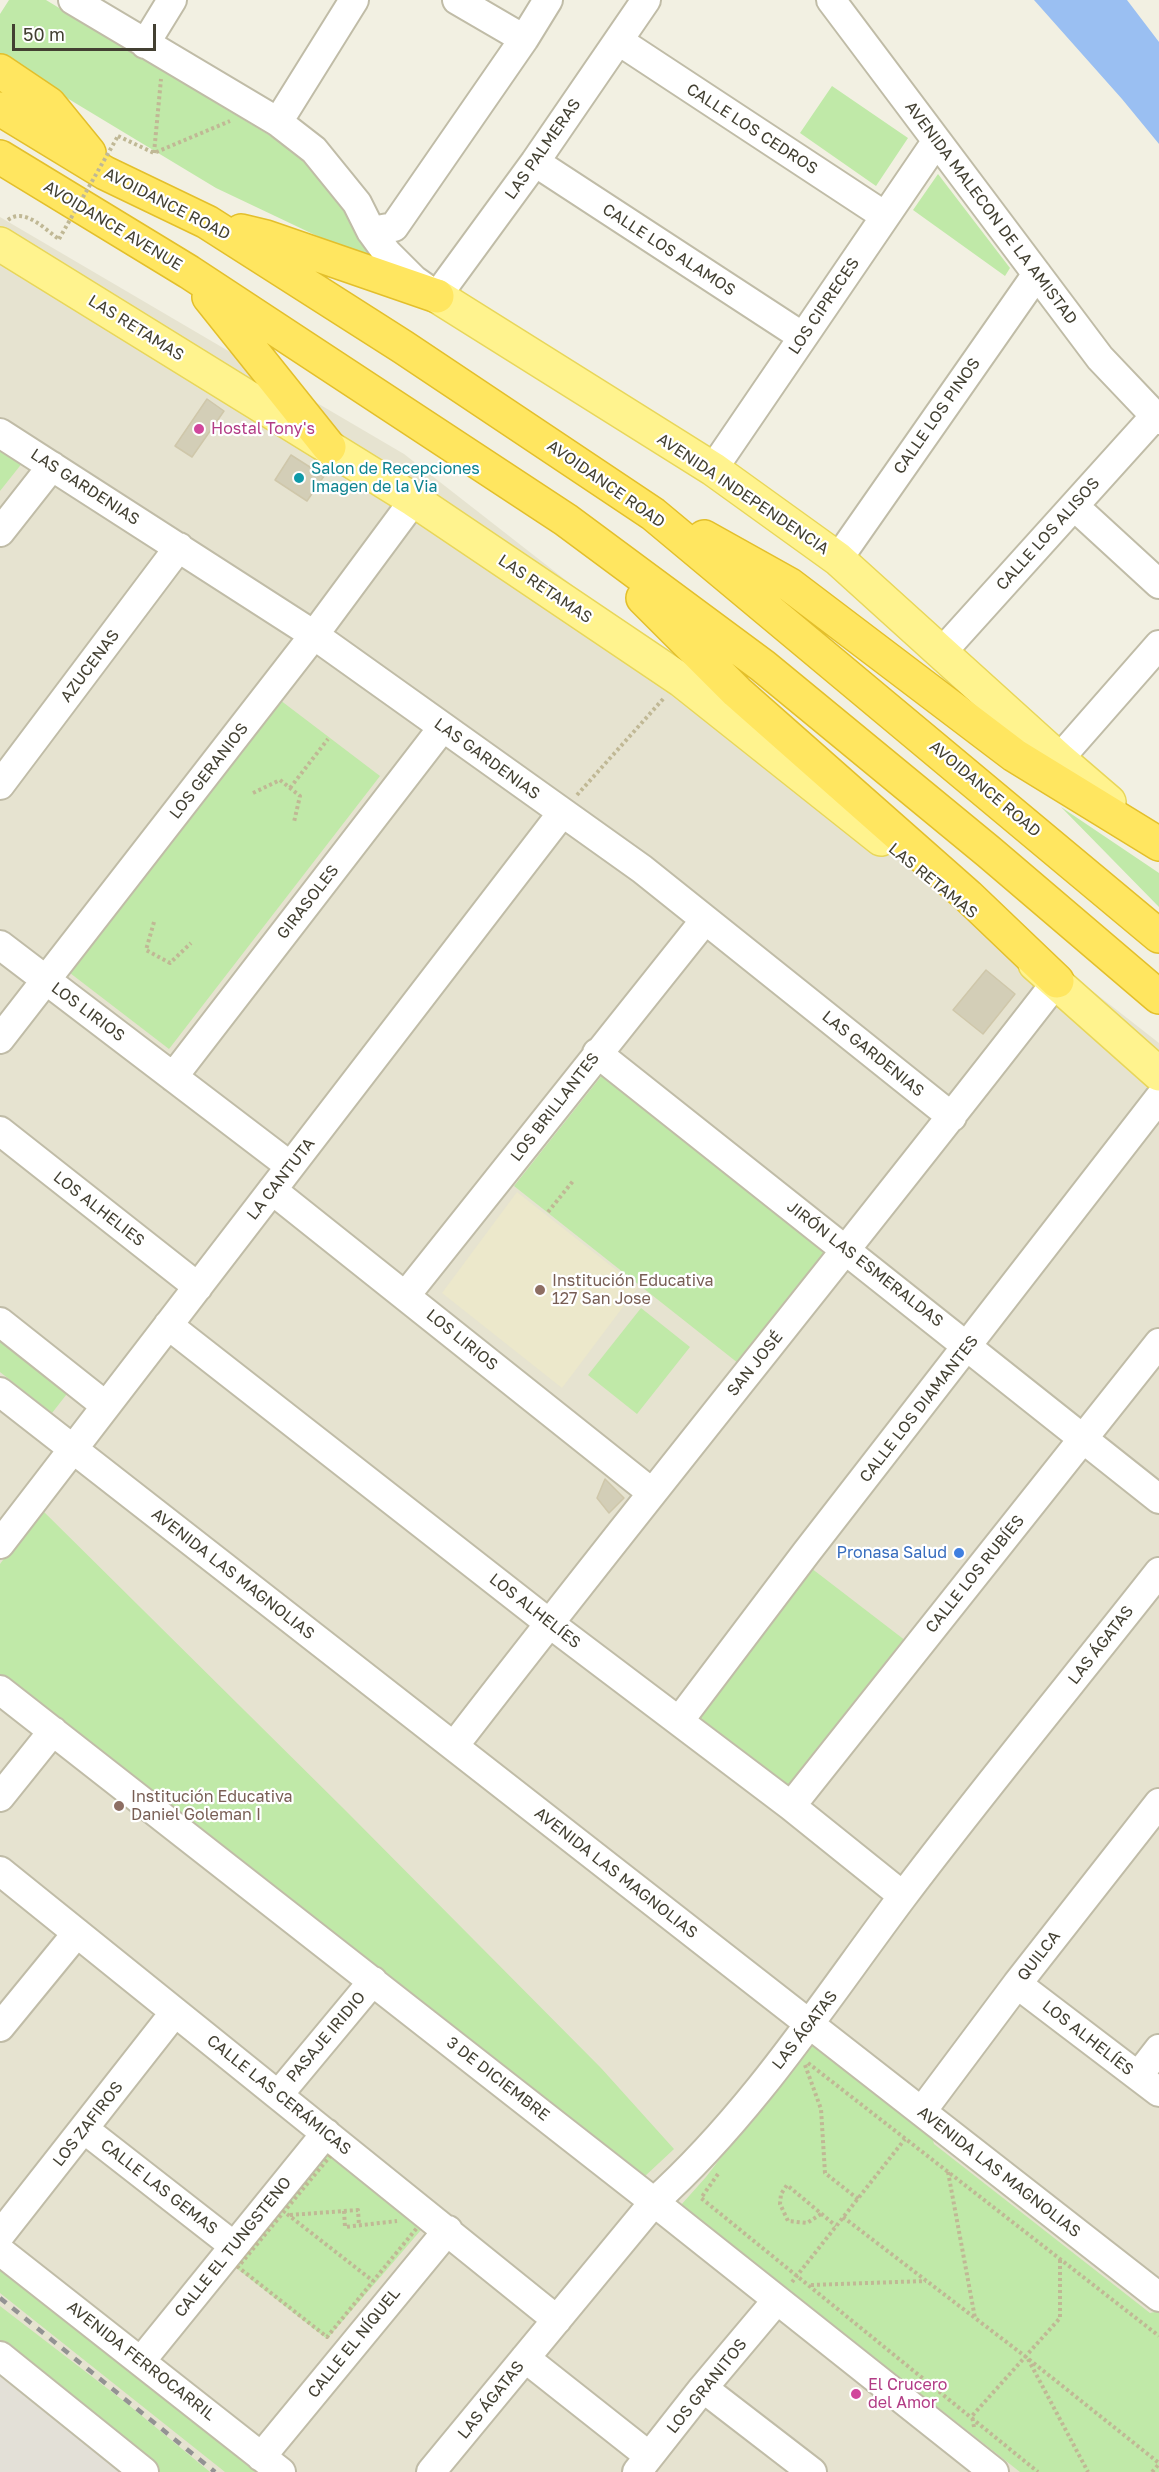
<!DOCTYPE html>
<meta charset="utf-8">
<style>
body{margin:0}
#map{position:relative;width:1159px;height:2472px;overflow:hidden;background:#f2f0e2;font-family:"Golos Text",sans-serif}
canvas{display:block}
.scale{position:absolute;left:12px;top:24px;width:144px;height:27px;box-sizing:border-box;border:3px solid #434032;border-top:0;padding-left:8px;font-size:18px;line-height:21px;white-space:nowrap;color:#434032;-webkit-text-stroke:4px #fff;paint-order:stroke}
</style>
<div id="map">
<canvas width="1159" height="2472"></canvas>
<div class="scale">50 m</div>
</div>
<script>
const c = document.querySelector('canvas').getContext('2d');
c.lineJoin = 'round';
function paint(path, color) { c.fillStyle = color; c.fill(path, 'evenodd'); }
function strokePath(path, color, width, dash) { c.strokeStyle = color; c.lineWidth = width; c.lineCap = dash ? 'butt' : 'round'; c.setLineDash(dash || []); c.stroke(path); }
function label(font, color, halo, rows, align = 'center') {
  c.font = font + ' "Golos Text",sans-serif'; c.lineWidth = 4.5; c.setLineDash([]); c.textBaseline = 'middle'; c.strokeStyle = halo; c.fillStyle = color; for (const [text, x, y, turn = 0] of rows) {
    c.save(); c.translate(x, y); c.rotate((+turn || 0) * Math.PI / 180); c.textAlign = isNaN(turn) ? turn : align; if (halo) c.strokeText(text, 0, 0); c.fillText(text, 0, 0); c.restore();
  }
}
paint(new Path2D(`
 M0,217L404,454L1159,1043V2472H0Z`), '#e6e3d0');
paint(new Path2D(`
 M0,2377L120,2472H0Z`), '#e3e0d7');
paint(new Path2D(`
 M517,1192L638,1287L562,1388L442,1293Z`), '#ece8cb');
paint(new Path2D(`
 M9,0H46L269,135C280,143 293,151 302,160C336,194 360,236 393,272L216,188L4,60L0,57V14Z
 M832,86L908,138L876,186L800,133Z
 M938,174L1010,268L1005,276L913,210Z
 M0,440L27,457L0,491Z
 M280,700L380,776L169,1049L70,973Z
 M1061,807L1159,873V907Z
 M607,1069L832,1250L743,1367L514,1186Z
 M641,1308L690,1347L637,1414L588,1375Z
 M0,1334L70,1390L52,1413L0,1372Z
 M41,1509L346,1811L601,2068L674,2149L644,2177L0,1680V1564Z
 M811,1568L906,1641L789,1796L694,1723Z
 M812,2039L930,2131L934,2144L1150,2313L1159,2311V2472H1020L681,2205L706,2177Z
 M330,2147L427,2223L327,2339L235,2267Z
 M0,2264L264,2472H225L0,2293Z
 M0,2306L125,2402L210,2472H129L0,2369Z`), '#c0e9a8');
paint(new Path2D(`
 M1034,0H1127L1159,42V144L1122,99Z`), '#9abff2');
const building = new Path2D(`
 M207,399L224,411L192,457L175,446Z
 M291,455L324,476L307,501L275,480Z
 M986,970L1015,994L983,1034L953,1010Z
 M605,1479L624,1498L609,1513L597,1498Z`);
paint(building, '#d3ceb7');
strokePath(building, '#cfc7aa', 1.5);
const minor = new Path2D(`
 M73,0L278,122L314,150L357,203L371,231L387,253L414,280L437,296L535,162L646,0
 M457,0L524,39
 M831,0L1100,358L1159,420
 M619,41L885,216
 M145,44L172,0
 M278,122L354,0
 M535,162L803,337
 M371,231L394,227L524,39L548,0
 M0,433L314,635L642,869L952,1117
 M713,469L936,142
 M1074,506L1159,584
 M0,532L52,466
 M838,559L1037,274
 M942,652L1155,416
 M1059,759L1159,645
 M0,785L179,547
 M0,945L290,1166
 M0,1039L314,635L414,500
 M597,1053L1159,1499
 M173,1077L443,727
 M0,1131L198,1287
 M272,1190L651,1492
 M406,1295L705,920
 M0,1322L106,1406
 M168,1325L549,1623L791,1806L903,1896
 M0,1392L1159,2297
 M0,1544L562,813
 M0,1690L654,2202L994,2472
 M679,1721L806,1553L1159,1098
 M454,1746C652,1489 858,1238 1057,981
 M0,1797L53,1731
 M791,1806L1159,1343
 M0,1871L557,2320
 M1017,1984L1159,2092
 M0,2027L77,1933
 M1138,2076L1159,2049
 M279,2094L373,1981
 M922,2111L1017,1984L1159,1803
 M84,2129L234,2246
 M0,2235L175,2012
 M0,2251L281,2472
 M0,2356L144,2472
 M525,2358L649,2456
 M141,2361L326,2133
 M703,2388L812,2472
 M261,2457L448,2230
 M431,2472L654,2202C752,2114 825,2000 903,1896C986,1786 1074,1680 1159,1572
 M637,2472L703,2388L777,2300`);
const major = new Path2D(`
 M0,244L414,500L681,680L881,839
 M437,296L713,469L838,559L1059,759L1109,802
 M1035,964L1159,1074`);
const highway = new Path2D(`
 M0,71L49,104L89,153
 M0,109L105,173L207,222L403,347L653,514L1159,936
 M0,157L189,272L566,520L763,666L989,852L1159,997
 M241,231L266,237L437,296
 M209,297L329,447
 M704,537L790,585L1014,755L1159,844
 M643,598L737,692L968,896L1057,981`);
strokePath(minor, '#c0bca7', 32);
strokePath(major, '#e8d65a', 36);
strokePath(highway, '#e3bf2b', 36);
strokePath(new Path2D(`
 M118,136L154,153L230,121
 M154,153L161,79
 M8,220C25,207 44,229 59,239
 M290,788L328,739
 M253,793L280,780L300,796L294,822
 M577,795L664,698
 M154,922L146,950L170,963L191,943
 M548,1212L573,1181
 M808,2063L1159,2336
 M805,2065L821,2109L825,2173L858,2199
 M332,2154L421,2223L327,2337L238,2267Z
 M948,2172L975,2318
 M718,2174L701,2198L1038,2472
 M344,2211L345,2227L397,2221
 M287,2214L373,2281
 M821,2214L807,2223L788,2221L780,2204L781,2194L787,2185L836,2226
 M290,2215L358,2210L359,2225
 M843,2217L1026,2357L1159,2463
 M792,2282L905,2139
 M811,2285L926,2281
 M1028,2359L1088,2472
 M974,2427L972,2416L1060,2318V2259
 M1152,2472L1159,2464`), '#c0b895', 4, [3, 3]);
strokePath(minor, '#fff', 28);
strokePath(major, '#fff38e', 33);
strokePath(highway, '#ffe660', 33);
strokePath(new Path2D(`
 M0,2298L215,2472`), '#939393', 4.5, [8, 8]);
strokePath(new Path2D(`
 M59,239L118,136`), '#c0b895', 4, [3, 3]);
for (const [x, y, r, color] of [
 [199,429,6,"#d1479c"],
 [299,478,6,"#0f9aa8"],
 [540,1290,6,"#8d6e63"],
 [959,1553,6,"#3f7fe0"],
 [119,1806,6,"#8d6e63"],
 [856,2394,6,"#d1479c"]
]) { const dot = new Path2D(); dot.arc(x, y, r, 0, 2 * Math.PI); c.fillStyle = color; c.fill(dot); strokePath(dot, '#fff', 2); }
label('16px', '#434032', '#fff', [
 ["CALLE LOS CEDROS",752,129,33],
 ["LAS PALMERAS",543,149,-55],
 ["AVOIDANCE ROAD",167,204,27],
 ["AVENIDA MALECON DE LA AMISTAD",991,213,53],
 ["AVOIDANCE AVENUE",113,226,31],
 ["CALLE LOS ALAMOS",669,250,33],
 ["LOS CIPRECES",824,306,-56],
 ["LAS RETAMAS",136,328,32],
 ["CALLE LOS PINOS",937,416,-55],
 ["AVOIDANCE ROAD",606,484,35],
 ["LAS GARDENIAS",85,487,33],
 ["AVENIDA INDEPENDENCIA",743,494,34],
 ["CALLE LOS ALISOS",1048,534,-48],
 ["LAS RETAMAS",545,589,34],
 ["AZUCENAS",90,666,-53],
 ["LAS GARDENIAS",487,759,36],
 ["LOS GERANIOS",209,771,-52],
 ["AVOIDANCE ROAD",985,789,40],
 ["LAS RETAMAS",933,881,39],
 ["GIRASOLES",308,902,-52],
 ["LOS LIRIOS",88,1012,37],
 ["LAS GARDENIAS",873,1054,39],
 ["LOS BRILLANTES",555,1107,-52],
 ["LA CANTUTA",281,1179,-52],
 ["LOS ALHELIES",99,1209,38],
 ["JIRÓN LAS ESMERALDAS",865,1264,38],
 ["LOS LIRIOS",462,1340,39],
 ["SAN JOSÉ",755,1364,-51],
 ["CALLE LOS DIAMANTES",919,1409,-52],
 ["AVENIDA LAS MAGNOLIAS",233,1574,38],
 ["CALLE LOS RUBÍES",975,1574,-51],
 ["LOS ALHELÍES",535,1611,38],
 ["LAS ÁGATAS",1101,1645,-52],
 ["AVENIDA LAS MAGNOLIAS",616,1873,38],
 ["QUILCA",1039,1956,-52],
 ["LAS ÁGATAS",805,2030,-52],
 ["PASAJE IRIDIO",326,2037,-50],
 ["LOS ALHELÍES",1088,2038,38],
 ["3 DE DICIEMBRE",498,2079,38],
 ["CALLE LAS CERÁMICAS",279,2095,39],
 ["LOS ZAFIROS",88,2124,-52],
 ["AVENIDA LAS MAGNOLIAS",999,2172,38],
 ["CALLE LAS GEMAS",159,2187,38],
 ["CALLE EL TUNGSTENO",233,2247,-51],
 ["CALLE EL NÍQUEL",354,2343,-51],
 ["AVENIDA FERROCARRIL",141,2361,38],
 ["LOS GRANITOS",707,2386,-51],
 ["LAS ÁGATAS",491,2400,-51]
]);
label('16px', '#b23c85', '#fff', [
 ["Hostal Tony's",211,429],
 ["El Crucero",868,2385],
 ["del Amor",868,2403]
], 'left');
label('16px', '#0d838f', '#fff', [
 ["Salon de Recepciones",311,469],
 ["Imagen de la Via",311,487]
], 'left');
label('16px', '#785e54', '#fff', [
 ["Institución Educativa",552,1281],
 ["127 San Jose",552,1299],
 ["Institución Educativa",131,1797],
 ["Daniel Goleman I",131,1815]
], 'left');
label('16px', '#366cbe', '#fff', [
 ["Pronasa Salud",947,1553]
], 'right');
</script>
